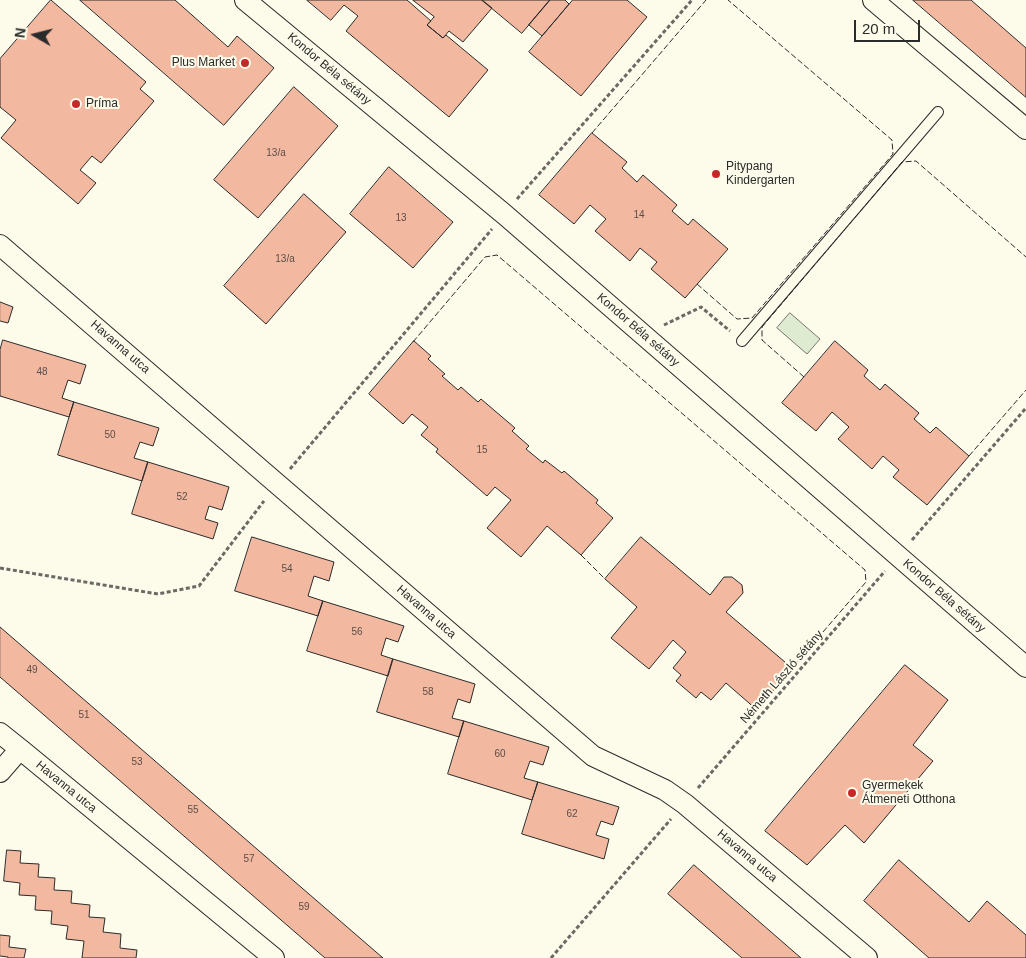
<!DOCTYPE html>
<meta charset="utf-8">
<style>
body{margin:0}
#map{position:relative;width:1026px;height:958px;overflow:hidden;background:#fdfbea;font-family:Arial,sans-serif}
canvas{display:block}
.north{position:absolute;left:10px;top:10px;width:50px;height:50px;-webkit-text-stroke:4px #fdfbea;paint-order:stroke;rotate:278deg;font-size:14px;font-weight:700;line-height:20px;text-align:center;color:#2b2b2b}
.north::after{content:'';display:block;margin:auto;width:18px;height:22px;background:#2b2b2b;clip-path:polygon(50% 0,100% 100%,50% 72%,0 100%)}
.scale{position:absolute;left:854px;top:20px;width:66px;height:22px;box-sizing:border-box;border:2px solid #2b2b2b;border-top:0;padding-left:6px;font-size:15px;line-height:18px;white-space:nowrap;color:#2b2b2b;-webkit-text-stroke:4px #fdfbea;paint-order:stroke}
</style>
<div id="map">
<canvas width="1026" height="958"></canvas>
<div class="north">N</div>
<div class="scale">20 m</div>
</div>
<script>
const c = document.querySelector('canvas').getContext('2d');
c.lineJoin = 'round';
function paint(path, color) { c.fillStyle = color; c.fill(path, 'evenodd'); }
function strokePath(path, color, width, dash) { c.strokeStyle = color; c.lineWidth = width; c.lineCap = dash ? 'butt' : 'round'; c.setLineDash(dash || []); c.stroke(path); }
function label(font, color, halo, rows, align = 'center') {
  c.font = font + ' Arial,sans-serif'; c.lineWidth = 4; c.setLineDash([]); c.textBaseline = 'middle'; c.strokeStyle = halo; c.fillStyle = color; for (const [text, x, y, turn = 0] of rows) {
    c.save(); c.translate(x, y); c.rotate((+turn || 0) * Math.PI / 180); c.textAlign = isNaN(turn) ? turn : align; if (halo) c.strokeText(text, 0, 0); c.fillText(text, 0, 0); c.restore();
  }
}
const green = new Path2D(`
 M790,313L820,339L807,354L777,328Z`);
paint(green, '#deebd1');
strokePath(green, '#74746e', 1);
const building = new Path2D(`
 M51,0L146,82L140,89L154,101L101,163L92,156L80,170L96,183L78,204L1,138L16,120L0,107V59Z
 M80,0H175L228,47L237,36L274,68L224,125Z
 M307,0H407L431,21L427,25L443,38L446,35L488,70L449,117L346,31L358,16L344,5L331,20Z
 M413,0H482L492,8L463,42L449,31L443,38L427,25L434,17Z
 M482,0H550L522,33Z
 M550,0H565L569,4L542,36L529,25Z
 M573,0H627L647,17L581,96L529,52Z
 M913,0H971L1026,48V97Z
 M294,87L338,126L258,218L214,180Z
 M592,133L627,162L622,168L637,182L643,175L677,205L672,211L688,225L693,219L728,249L685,298L651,269L657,262L640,248L630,261L595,231L606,219L590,205L574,224L539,195Z
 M389,167L453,222L413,268L350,214Z
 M304,194L346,232L266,324L224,286Z
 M0,302L13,307L8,323L0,321Z
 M3,340L86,365L80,384L68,380L62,398L74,402L69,417L0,396V350Z
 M414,341L431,356L428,359L445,374L442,376L458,390L461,387L478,402L481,399L515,428L512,431L529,446L526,449L543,463L545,460L562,473L564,471L598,500L596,503L613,518L581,555L547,526L521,557L487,528L511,500L495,487L487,496L436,452L438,449L421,435L428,427L412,414L403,424L369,394Z
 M835,341L868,370L864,376L880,390L885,384L919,413L914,419L930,433L936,427L969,456L927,505L893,477L899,470L883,456L872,469L838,439L849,427L832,412L816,431L782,403Z
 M74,402L159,428L153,446L140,442L134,458L148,462L142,481L58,455Z
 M148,462L229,487L222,510L209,506L205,519L218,523L213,539L132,514Z
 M252,537L334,562L329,581L314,576L308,596L323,601L318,616L235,591Z
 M641,537L710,595L724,577H732L742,585L743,593L726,612L792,668L757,710L726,683L711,700L701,692L696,698L676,681L681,675L673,668L686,652L673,640L649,669L611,638L637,607L605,579Z
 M323,601L404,626L398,642L386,638L381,655L393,659L388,676L307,651Z
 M0,627L383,958H325L0,677Z
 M393,659L475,684L470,703L458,699L452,718L464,721L459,737L377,712Z
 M905,665L948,700L913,745L933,761L864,843L845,825L807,865L765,831Z
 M464,721L549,747L543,765L530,761L524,778L538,782L532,800L448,774Z
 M538,782L619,807L613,825L601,821L596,835L609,839L604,859L522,834Z
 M7,850L21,851L20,863L39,864L38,877L55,878L54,890L72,891L71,903L90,905L89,917L105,918L103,932L121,934L120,948L137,950L136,958H82L84,941L66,939L68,926L51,924L52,911L35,910L36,896L19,895L20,883L4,881Z
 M899,860L969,922L987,901L1026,935V958H929L864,901Z
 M694,865L801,958H742L668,894Z
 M0,935L10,936L9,947L26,949L24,958H8V957L0,956Z`);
paint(building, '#f2b8a0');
strokePath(building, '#2b2b2b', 1);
const lane = new Path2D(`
 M742,341L938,112`);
const street = new Path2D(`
 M245,0L504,214L1026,667
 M873,0L1026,129
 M0,245L593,756L665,790L685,804L867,958
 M0,733L20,749
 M0,772L20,749L274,958`);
strokePath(lane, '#2b2b2b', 12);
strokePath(street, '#2b2b2b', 22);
strokePath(new Path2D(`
 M517,199L692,0
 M664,325L701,307L730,331
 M290,469L492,229
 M912,540L1026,408
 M0,568L158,594L199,586L264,501
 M698,788L885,571
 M551,958L671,819`), '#6a6964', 3, [4, 2.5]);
strokePath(lane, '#fdfbea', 10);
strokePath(street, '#fdfbea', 20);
strokePath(new Path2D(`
 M592,133L706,0
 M697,284L737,319L752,318L893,154L892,140L728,0
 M413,342L485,257L497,255L865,570L866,582L792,668
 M804,377L762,340V327L902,162L916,161L1026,257
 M969,456L1026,390
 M581,555L605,579`), '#2b2b2b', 1, [6, 2.5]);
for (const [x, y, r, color] of [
 [245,63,5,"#c62828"],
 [76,104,5,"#c62828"],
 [716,174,5,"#c62828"],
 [852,793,5,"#c62828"]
]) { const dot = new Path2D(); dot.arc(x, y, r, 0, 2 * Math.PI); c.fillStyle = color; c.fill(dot); strokePath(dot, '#fdfbea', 2); }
label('10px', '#5d4e48', null, [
 ["13/a",276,153],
 ["14",639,215],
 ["13",401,218],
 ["13/a",285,259],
 ["48",42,372],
 ["50",110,435],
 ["15",482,450],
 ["52",182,497],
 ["54",287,569],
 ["56",357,632],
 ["49",32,670],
 ["58",428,692],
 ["51",84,715],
 ["60",500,754],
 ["53",137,762],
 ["55",193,810],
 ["62",572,814],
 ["57",249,859],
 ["59",304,907]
]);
label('12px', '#2b2b2b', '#fdfbea', [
 ["Plus Market",235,63,"right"],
 ["Príma",86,104],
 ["Pitypang",726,167],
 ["Kindergarten",726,181],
 ["Gyermekek",862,786],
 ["Átmeneti Otthona",862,800]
], 'left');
label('12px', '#2b2b2b', '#fdfbea', [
 ["Kondor Béla sétány",329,69,40],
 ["Kondor Béla sétány",638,330,41],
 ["Havanna utca",120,347,41],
 ["Kondor Béla sétány",944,596,41],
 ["Havanna utca",426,612,41],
 ["Németh László sétány",782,677,-49],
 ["Havanna utca",66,787,39],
 ["Havanna utca",747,856,40]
]);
</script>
